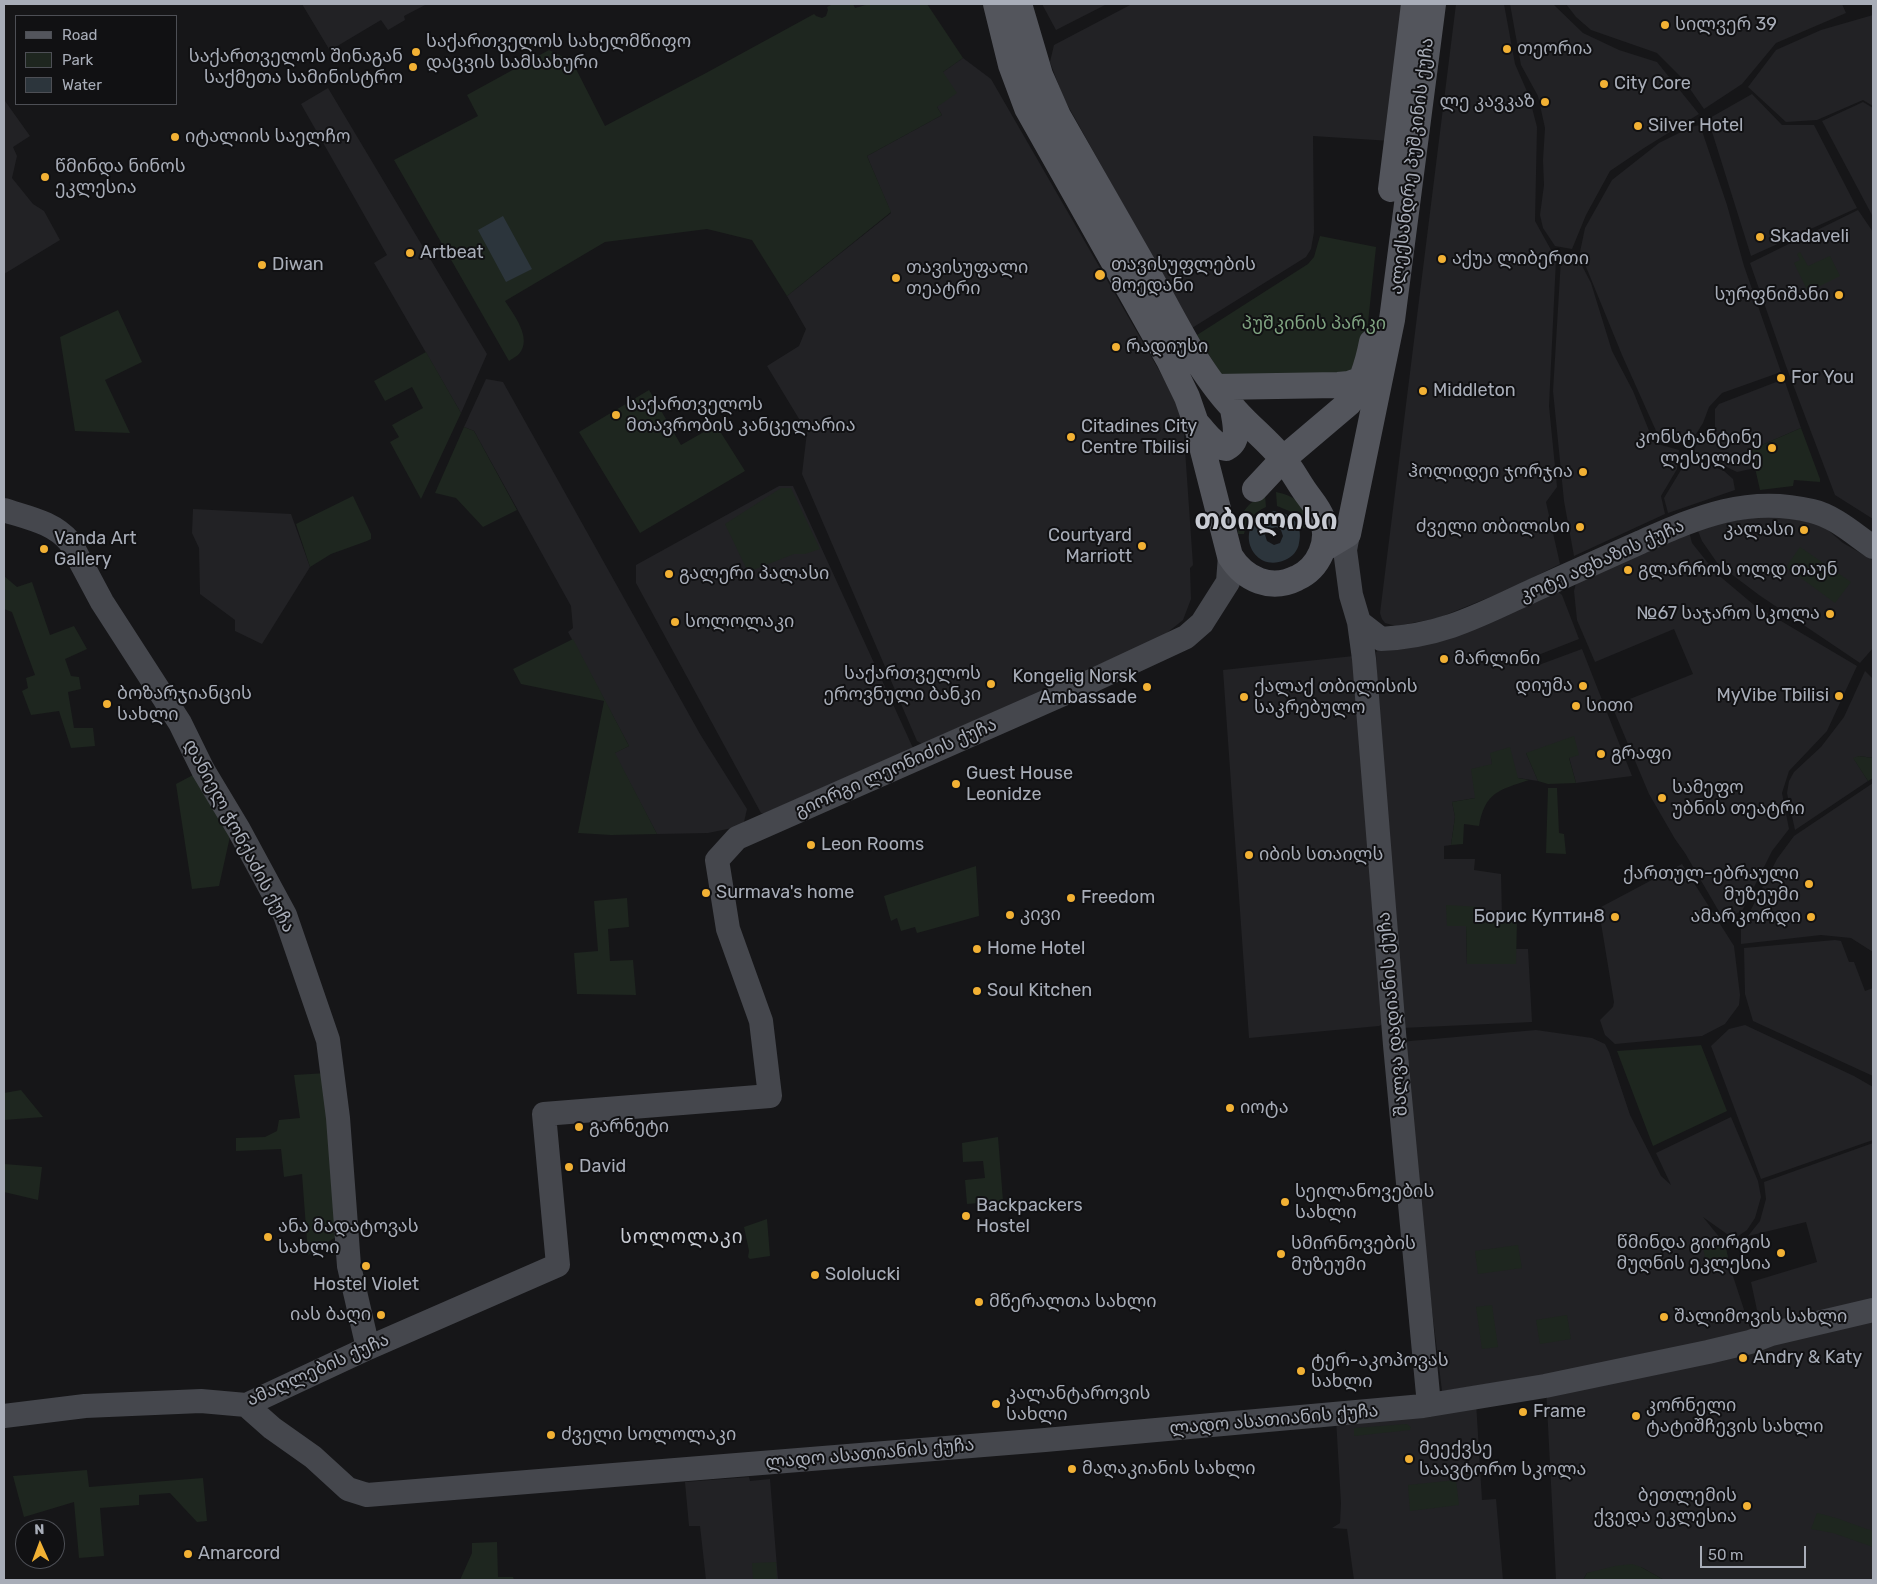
<!DOCTYPE html>
<meta charset="utf-8">
<style>
body{margin:0}
#map{position:relative;width:1877px;height:1584px;overflow:hidden;background:#161618;font-family:Rubik,sans-serif}
canvas{display:block}
.frame{position:absolute;inset:0;border:5px solid #a8adb8;pointer-events:none}
.legend{position:absolute;left:15px;top:15px;width:162px;height:90px;box-sizing:border-box;background:#111113;border:1px solid #4d4f55;margin:0;padding:6px 9px;list-style:none;font-size:15px;color:#a8adb8}
.legend li{display:flex;align-items:center;gap:10px;height:25px}
.legend b{width:25px;border:1px solid #4d4f55}
.north{position:absolute;left:15px;top:1519px;width:50px;height:50px;box-sizing:border-box;background:#111113;border:1px solid #4d4f55;border-radius:50%;rotate:358deg;font-size:14px;font-weight:700;line-height:20px;text-align:center;color:#a8adb8}
.north::after{content:'';display:block;margin:auto;width:18px;height:22px;background:#f2b134;clip-path:polygon(50% 0,100% 100%,50% 72%,0 100%)}
.scale{position:absolute;left:1700px;top:1546px;width:106px;height:22px;box-sizing:border-box;border:2px solid #a8adb8;border-top:0;padding-left:6px;font-size:15px;line-height:18px;white-space:nowrap;color:#a8adb8;-webkit-text-stroke:4px #111113;paint-order:stroke}
</style>
<div id="map">
<canvas width="1877" height="1584"></canvas>
<div class="frame"></div>
<ul class="legend">
<li><b style="height:6px;background:#53555c"></b>Road</li>
<li><b style="height:14px;background:#1e261f"></b>Park</li>
<li><b style="height:14px;background:#2c353c"></b>Water</li>
</ul>
<div class="north">N</div>
<div class="scale">50 m</div>
</div>
<script>
const c = document.querySelector('canvas').getContext('2d');
c.lineJoin = 'round';
function paint(path, color) { c.fillStyle = color; c.fill(path, 'evenodd'); }
function strokePath(path, color, width, dash) { c.strokeStyle = color; c.lineWidth = width; c.lineCap = dash ? 'butt' : 'round'; c.setLineDash(dash || []); c.stroke(path); }
function label(font, color, halo, rows, align = 'center') {
  c.font = font + ' Rubik,"Noto Sans Georgian",sans-serif'; c.lineWidth = 4; c.setLineDash([]); c.textBaseline = 'middle'; c.strokeStyle = halo; c.fillStyle = color; for (const [text, x, y, turn = 0] of rows) {
    c.save(); c.translate(x, y); c.rotate((+turn || 0) * Math.PI / 180); c.textAlign = isNaN(turn) ? turn : align; if (halo) c.strokeText(text, 0, 0); c.fillText(text, 0, 0); c.restore();
  }
}
paint(new Path2D(`
 M302,4H427L404,16L405,20L388,30L381,20L334,48L329,49Z
 M1042,4H1107L1056,30Z
 M1132,4H1409L1391,141L1313,136L1314,232L1311,249L1306,257L1192,328L1063,97L1050,62L1054,45Z
 M1456,4H1504L1515,64L1529,96L1537,127L1535,221L1556,259L1549,406L1557,487L1546,502L1560,564L1510,589L1438,618L1396,626L1385,623L1382,619L1380,613Z
 M1510,4H1553L1583,33L1619,50L1657,62L1699,114L1644,148L1610,171L1586,215L1572,249L1555,246L1543,228L1540,215L1544,185L1543,160L1545,128L1538,96L1521,65Z
 M1566,4H1842L1846,13L1776,43L1742,84L1704,109L1683,79L1657,53L1591,30L1576,17Z
 M1873,15V106L1863,100L1817,120L1786,122L1748,87L1776,50L1821,30Z
 M963,58L991,79L1182,410L1185,422L1184,435L1193,565L1190,568L1191,599L1183,620L1163,636L922,744L917,741L802,474L807,432L767,366L799,346L806,329L787,296L891,213L867,156L942,115L937,107L943,72Z
 M328,88L487,354L461,413L374,263L387,255L301,104Z
 M1752,94L1782,125H1814L1857,208L1751,256L1708,119Z
 M5,101L30,136L13,147L17,156L12,178L33,204L44,211L60,240L4,274Z
 M1863,102L1873,108V217L1822,121Z
 M1700,125L1727,205L1744,266L1781,372L1722,393L1709,407L1703,423L1696,434L1684,440H1666L1657,433L1622,355L1580,252L1585,228L1612,180L1659,143L1691,127Z
 M1858,210L1873,232V519L1835,495L1786,366L1750,263Z
 M1578,258L1591,283L1612,351L1633,391L1654,443L1679,450L1677,469L1661,496L1665,514L1574,556L1564,501L1553,391L1561,259Z
 M486,379L503,382L700,734L747,809L744,822L737,827L708,833L657,834L614,753L629,746L568,632L573,628L571,606L474,431L464,427Z
 M1784,379L1801,428L1748,451L1755,468L1737,472L1693,451L1698,442L1715,428V409L1719,404Z
 M1698,460L1724,471L1733,479L1735,490L1668,513L1664,498L1684,465Z
 M779,486H793L913,748L765,813H761L636,583V565Z
 M193,509L291,514L310,567L262,644L235,631V620L200,594L199,548L192,533Z
 M1783,517L1822,525L1843,543L1873,560V648L1860,663L1759,595L1718,564L1702,541L1696,526L1752,518Z
 M1688,528L1692,543L1716,573L1754,605L1857,666L1827,731L1789,771L1782,793L1789,829L1772,851L1742,911L1733,915H1721L1685,853L1675,839L1649,794L1612,706L1693,674L1674,629L1595,662L1577,620L1574,591L1577,579Z
 M1555,589L1562,595L1579,639L1533,657L1536,666L1582,649L1632,776L1576,783L1569,757L1526,753L1538,781L1518,778L1491,753L1492,764L1475,798L1452,802L1455,817L1451,845L1444,846V859H1475L1474,870L1501,874L1502,917H1481L1480,907L1447,926H1466L1467,964H1515L1516,949H1528L1532,1022L1402,1028L1382,821L1376,652L1391,642Z
 M1363,655L1383,1024L1379,1026L1249,1038L1223,670Z
 M1865,671L1873,679V758L1859,756L1854,759L1868,781L1795,830L1787,793L1789,781L1794,772L1821,747L1844,717Z
 M1873,783V952L1851,938L1821,935L1741,944V929L1777,859L1794,836Z
 M1682,864L1734,946L1740,995L1739,1005L1725,1024L1702,1036L1615,1044L1605,1035L1600,1020L1613,1007L1614,1002L1599,911L1601,907Z
 M1835,940L1841,941L1849,962H1854L1865,991L1873,988V1076L1753,1021L1745,994L1744,948Z
 M1745,1025L1854,1076L1873,1087V1140L1761,1179L1711,1046L1729,1029Z
 M1536,1030L1592,1038L1605,1044L1609,1052L1630,1115L1661,1176L1671,1185L1656,1153L1731,1117L1758,1181L1761,1197L1755,1218L1747,1230L1734,1239L1703,1217L1725,1244L1730,1267L1751,1331L1664,1357L1442,1391L1399,1042Z
 M1873,1143V1308L1761,1329L1751,1282L1817,1262L1806,1222L1748,1236L1760,1221L1766,1199L1764,1182Z
 M1873,1312V1580H1664L1641,1567L1587,1573L1583,1580H1556L1546,1387Z
 M1476,1402L1482,1500L1496,1499L1503,1580H1354L1347,1529L1332,1528L1340,1523L1341,1503L1336,1419Z
 M749,1477L750,1481L770,1479L778,1580H706L700,1526H689L685,1482Z`), '#222225');
paint(new Path2D(`
 M833,4H853L855,8L869,4H927L963,58L943,72L957,93L937,107L942,115L867,156L891,212L787,296L752,240L707,229L605,242L505,301C513,314 533,338 519,354C517,356 512,359 509,361L394,160L478,116L467,95L549,50L569,60L576,69L605,126L706,73L814,14L816,16L822,18L826,16L828,10L827,7Z
 M1320,236L1376,247L1365,351L1346,376H1222L1197,335L1308,264L1314,257Z
 M1800,252L1808,266L1830,256L1840,276L1808,292L1794,263L1800,260L1797,254Z
 M118,310L142,362L105,380L130,433L75,431L60,337Z
 M426,352L461,413L421,499L390,442L399,437L392,425L423,408L412,387L385,401L374,381Z
 M649,390L681,445L716,425L745,471L640,533L579,432Z
 M464,427L474,431L517,510L483,527L456,498L435,493Z
 M1801,428L1820,479V482L1794,480L1793,486L1760,490L1755,468L1748,451Z
 M781,488H791L820,549L805,554H794L748,572L725,524Z
 M1276,492C1300,497 1303,506 1312,527L1303,528L1294,513L1277,506Z
 M1265,495L1266,507C1253,513 1247,520 1244,534H1238C1238,515 1247,502 1265,495Z
 M353,496L371,534V539L367,541L331,554L310,567L296,524Z
 M1800,547L1851,582L1835,603L1786,567Z
 M4,576L17,587L32,582L50,635L74,626L87,649L65,659L71,676L79,677L81,689L68,692L74,728H93L95,746L71,748L59,711L31,715L22,691L28,688L26,678L35,675L12,612L4,609Z
 M573,639L629,746L615,753L657,834L611,835L578,833L604,701L521,684L513,669Z
 M1574,736L1579,755L1569,758L1576,783L1548,784L1538,781L1526,753Z
 M1510,747L1518,778L1529,780C1499,790 1485,792 1479,826L1464,824L1463,844L1451,845L1455,817L1452,802L1475,798L1471,769L1492,764L1490,753Z
 M1859,756L1873,758V778L1868,781L1853,758Z
 M193,775L231,832L219,886L192,889L176,784Z
 M1548,788H1557L1559,833L1564,834L1566,854L1546,853Z
 M976,866L979,916L917,933L915,927L901,931L897,918L891,921L884,896Z
 M627,898L629,927L608,929L610,961L633,960L636,995L577,994L574,953L598,951L594,901Z
 M1446,905L1480,907L1481,917L1517,918L1516,964H1467L1466,926H1447Z
 M1701,1045L1727,1111L1653,1146L1617,1051Z
 M327,1073L342,1233L308,1255L302,1174L284,1177L281,1149L236,1151V1138L265,1137L277,1131L279,1120L300,1118L294,1075Z
 M21,1090L43,1117L4,1120V1093Z
 M998,1137L1003,1201L967,1204L965,1180L985,1178L983,1161L963,1162L962,1143Z
 M4,1164L42,1167L38,1200L4,1192Z
 M767,1219L770,1256L750,1259L748,1257L749,1251L744,1227Z
 M1725,1244L1730,1267L1708,1271L1703,1248Z
 M1518,1245L1522,1268L1478,1274L1475,1251Z
 M1492,1305L1498,1347L1482,1349L1476,1307Z
 M1567,1315L1571,1339L1540,1344L1536,1320Z
 M1407,1424L1411,1427L1410,1430L1354,1436V1428Z
 M87,1470L89,1487L203,1478L207,1521L197,1522L170,1493L139,1495V1505L100,1508L104,1556L79,1558L74,1502L24,1517L13,1476Z
 M1456,1480L1459,1505L1410,1511L1408,1485Z
 M1817,1513C1837,1517 1854,1525 1873,1531V1547L1833,1533L1811,1529Z
 M497,1542L498,1577H513L514,1580H460L472,1553V1543Z
 M776,1562L777,1580H753L752,1563Z
 M1632,1564L1641,1567L1664,1580H1583L1587,1573L1615,1566Z`), '#1e261f');
paint(new Path2D(`
 M503,216L532,269L506,282L478,230Z
 M1271,511C1289,511 1304,523 1299,543C1298,551 1292,557 1285,560C1251,575 1231,523 1271,511ZM1276,527L1281,530L1283,536L1280,543L1274,545L1267,541L1265,535L1268,530Z`), '#2c353c');
strokePath(new Path2D(`
 M4,510C28,518 53,522 70,542L102,602L180,723L203,770L239,830L285,915L328,1040L338,1118L349,1266L368,1348
 M1348,534L1345,550L1351,595L1359,622L1364,659L1395,1045L1429,1405
 M1359,622L1381,639C1443,636 1480,615 1534,590C1570,574 1606,558 1641,542C1698,517 1748,495 1812,511C1834,516 1854,534 1873,547
 M246,1405L272,1428L313,1457L348,1489L367,1495L1045,1440L1423,1406L1545,1386L1708,1352L1750,1342L1771,1334L1873,1310
 M4,1416L85,1406L201,1401L246,1405L368,1348L558,1265L544,1114L770,1096L761,1021L728,929L717,860L737,838L1070,691L1186,637L1202,623L1228,582L1230,556`), '#45474d', 24);
strokePath(new Path2D(`
 M996,4L1011,65L1027,108L1169,360L1187,397L1196,423L1230,556C1245,580 1271,591 1297,578C1319,568 1331,541 1322,518C1318,507 1310,499 1304,490C1297,480 1291,468 1283,459C1268,441 1250,427 1235,410C1221,396 1209,379 1198,362C1181,335 1166,305 1150,277C1119,223 1089,170 1058,116L1040,75L1019,4
 M1391,189L1414,4
 M1216,387L1338,385L1349,384L1360,380
 M1197,424C1206,433 1213,446 1226,448C1241,440 1235,423 1233,409
 M1255,489L1283,459L1349,403C1361,385 1368,363 1372,342
 M1323,549L1348,534L1392,320L1433,4`), '#53555c', 26);
for (const [x, y, r, color] of [
 [1665,25,5,"#f2b134"],
 [1507,49,5,"#f2b134"],
 [416,52,5,"#f2b134"],
 [413,67,5,"#f2b134"],
 [1604,84,5,"#f2b134"],
 [1545,102,5,"#f2b134"],
 [1638,126,5,"#f2b134"],
 [175,137,5,"#f2b134"],
 [45,177,5,"#f2b134"],
 [1760,237,5,"#f2b134"],
 [410,253,5,"#f2b134"],
 [1442,259,5,"#f2b134"],
 [262,265,5,"#f2b134"],
 [1100,275,6,"#f2b134"],
 [896,278,5,"#f2b134"],
 [1839,295,5,"#f2b134"],
 [1116,347,5,"#f2b134"],
 [1781,378,5,"#f2b134"],
 [1423,391,5,"#f2b134"],
 [616,415,5,"#f2b134"],
 [1071,437,5,"#f2b134"],
 [1772,448,5,"#f2b134"],
 [1583,472,5,"#f2b134"],
 [1580,527,5,"#f2b134"],
 [1804,530,5,"#f2b134"],
 [1142,546,5,"#f2b134"],
 [44,549,5,"#f2b134"],
 [1628,570,5,"#f2b134"],
 [669,574,5,"#f2b134"],
 [1830,614,5,"#f2b134"],
 [675,622,5,"#f2b134"],
 [1444,659,5,"#f2b134"],
 [991,684,5,"#f2b134"],
 [1583,686,5,"#f2b134"],
 [1147,687,5,"#f2b134"],
 [1839,696,5,"#f2b134"],
 [1244,697,5,"#f2b134"],
 [107,704,5,"#f2b134"],
 [1576,706,5,"#f2b134"],
 [1601,754,5,"#f2b134"],
 [956,784,5,"#f2b134"],
 [1662,798,5,"#f2b134"],
 [811,845,5,"#f2b134"],
 [1249,855,5,"#f2b134"],
 [1809,884,5,"#f2b134"],
 [706,893,5,"#f2b134"],
 [1071,898,5,"#f2b134"],
 [1010,915,5,"#f2b134"],
 [1615,917,5,"#f2b134"],
 [1811,917,5,"#f2b134"],
 [977,949,5,"#f2b134"],
 [977,991,5,"#f2b134"],
 [1230,1108,5,"#f2b134"],
 [579,1127,5,"#f2b134"],
 [569,1167,5,"#f2b134"],
 [1285,1202,5,"#f2b134"],
 [966,1216,5,"#f2b134"],
 [268,1237,5,"#f2b134"],
 [1781,1253,5,"#f2b134"],
 [1281,1254,5,"#f2b134"],
 [366,1266,5,"#f2b134"],
 [815,1275,5,"#f2b134"],
 [979,1302,5,"#f2b134"],
 [381,1315,5,"#f2b134"],
 [1664,1317,5,"#f2b134"],
 [1743,1358,5,"#f2b134"],
 [1301,1371,5,"#f2b134"],
 [996,1404,5,"#f2b134"],
 [1523,1412,5,"#f2b134"],
 [1636,1416,5,"#f2b134"],
 [551,1435,5,"#f2b134"],
 [1409,1459,5,"#f2b134"],
 [1072,1469,5,"#f2b134"],
 [1747,1506,5,"#f2b134"],
 [188,1554,5,"#f2b134"]
]) { const dot = new Path2D(); dot.arc(x, y, r, 0, 2 * Math.PI); c.fillStyle = color; c.fill(dot); strokePath(dot, '#111113', 2); }
label('18px', '#a8adb8', '#111113', [
 ["სილვერ 39",1675,25],
 ["საქართველოს სახელმწიფო",426,42],
 ["დაცვის სამსახური",426,63],
 ["თეორია",1517,49],
 ["საქართველოს შინაგან",403,57,"right"],
 ["საქმეთა სამინისტრო",403,78,"right"],
 ["City Core",1614,84],
 ["ლე კავკაზ",1535,102,"right"],
 ["Silver Hotel",1648,126],
 ["იტალიის საელჩო",185,137],
 ["წმინდა ნინოს",55,167],
 ["ეკლესია",55,188],
 ["Skadaveli",1770,237],
 ["Artbeat",420,253],
 ["აქუა ლიბერთი",1452,259],
 ["Diwan",272,265],
 ["თავისუფლების",1111,265],
 ["მოედანი",1111,286],
 ["თავისუფალი",906,268],
 ["თეატრი",906,289],
 ["სურფნიშანი",1829,295,"right"],
 ["რადიუსი",1126,347],
 ["For You",1791,378],
 ["Middleton",1433,391],
 ["საქართველოს",626,405],
 ["მთავრობის კანცელარია",626,426],
 ["Citadines City",1081,427],
 ["Centre Tbilisi",1081,448],
 ["კონსტანტინე",1762,438,"right"],
 ["ლესელიძე",1762,459,"right"],
 ["ჰოლიდეი ჯორჯია",1573,472,"right"],
 ["ძველი თბილისი",1570,527,"right"],
 ["კალასი",1794,530,"right"],
 ["Courtyard",1132,536,"right"],
 ["Marriott",1132,557,"right"],
 ["Vanda Art",54,539],
 ["Gallery",54,560],
 ["გლარროს ოლდ თაუნ",1638,570],
 ["გალერი პალასი",679,574],
 ["№67 საჯარო სკოლა",1820,614,"right"],
 ["სოლოლაკი",685,622],
 ["მარლინი",1454,659],
 ["საქართველოს",981,674,"right"],
 ["ეროვნული ბანკი",981,695,"right"],
 ["Kongelig Norsk",1137,677,"right"],
 ["Ambassade",1137,698,"right"],
 ["დიუმა",1573,686,"right"],
 ["ქალაქ თბილისის",1254,687],
 ["საკრებულო",1254,708],
 ["ბოზარჯიანცის",117,694],
 ["სახლი",117,715],
 ["MyVibe Tbilisi",1829,696,"right"],
 ["სითი",1586,706],
 ["გრაფი",1611,754],
 ["Guest House",966,774],
 ["Leonidze",966,795],
 ["სამეფო",1672,788],
 ["უბნის თეატრი",1672,809],
 ["Leon Rooms",821,845],
 ["იბის სთაილს",1259,855],
 ["ქართულ-ებრაული",1799,874,"right"],
 ["მუზეუმი",1799,895,"right"],
 ["Surmava's home",716,893],
 ["Freedom",1081,898],
 ["კივი",1020,915],
 ["Борис Куптин8",1605,917,"right"],
 ["ამარკორდი",1801,917,"right"],
 ["Home Hotel",987,949],
 ["Soul Kitchen",987,991],
 ["იოტა",1240,1108],
 ["გარნეტი",589,1127],
 ["David",579,1167],
 ["სეილანოვების",1295,1192],
 ["სახლი",1295,1213],
 ["Backpackers",976,1206],
 ["Hostel",976,1227],
 ["ანა მადატოვას",278,1227],
 ["სახლი",278,1248],
 ["წმინდა გიორგის",1771,1243,"right"],
 ["მუღნის ეკლესია",1771,1264,"right"],
 ["სმირნოვების",1291,1244],
 ["მუზეუმი",1291,1265],
 ["Sololucki",825,1275],
 ["Hostel Violet",366,1285,"center"],
 ["მწერალთა სახლი",989,1302],
 ["იას ბაღი",371,1315,"right"],
 ["შალიმოვის სახლი",1674,1317],
 ["Andry & Katy",1753,1358],
 ["ტერ-აკოპოვას",1311,1361],
 ["სახლი",1311,1382],
 ["კალანტაროვის",1006,1394],
 ["სახლი",1006,1415],
 ["კორნელი",1646,1406],
 ["ტატიშჩევის სახლი",1646,1427],
 ["Frame",1533,1412],
 ["ძველი სოლოლაკი",561,1435],
 ["მეექვსე",1419,1449],
 ["საავტორო სკოლა",1419,1470],
 ["მაღაკიანის სახლი",1082,1469],
 ["ბეთლემის",1737,1496,"right"],
 ["ქვედა ეკლესია",1737,1517,"right"],
 ["Amarcord",198,1554]
], 'left');
label('18px', '#a8adb8', '#111113', [
 ["ალექსანდრე პუშკინის ქუჩა",1412,166,-83],
 ["კოტე აფხაზის ქუჩა",1602,561,-24],
 ["გიორგი ლეონიძის ქუჩა",896,768,-24],
 ["დანიელ ჭონქაძის ქუჩა",239,836,62],
 ["შალვა დადიანის ქუჩა",1393,1014,-95],
 ["ამაღლების ქუჩა",318,1370,-24],
 ["ლადო ასათიანის ქუჩა",1274,1420,-5],
 ["ლადო ასათიანის ქუჩა",870,1454,-5]
]);
label('18px', '#7fa381', '#111113', [
 ["პუშკინის პარკი",1314,324]
]);
c.letterSpacing = '1px';
label('19px', '#c9ccd4', '#111113', [
 ["სოლოლაკი",682,1238]
]);
c.letterSpacing = '0px';
label('bold 28px', '#c9ccd4', '#111113', [
 ["თბილისი",1266,521]
]);
</script>
